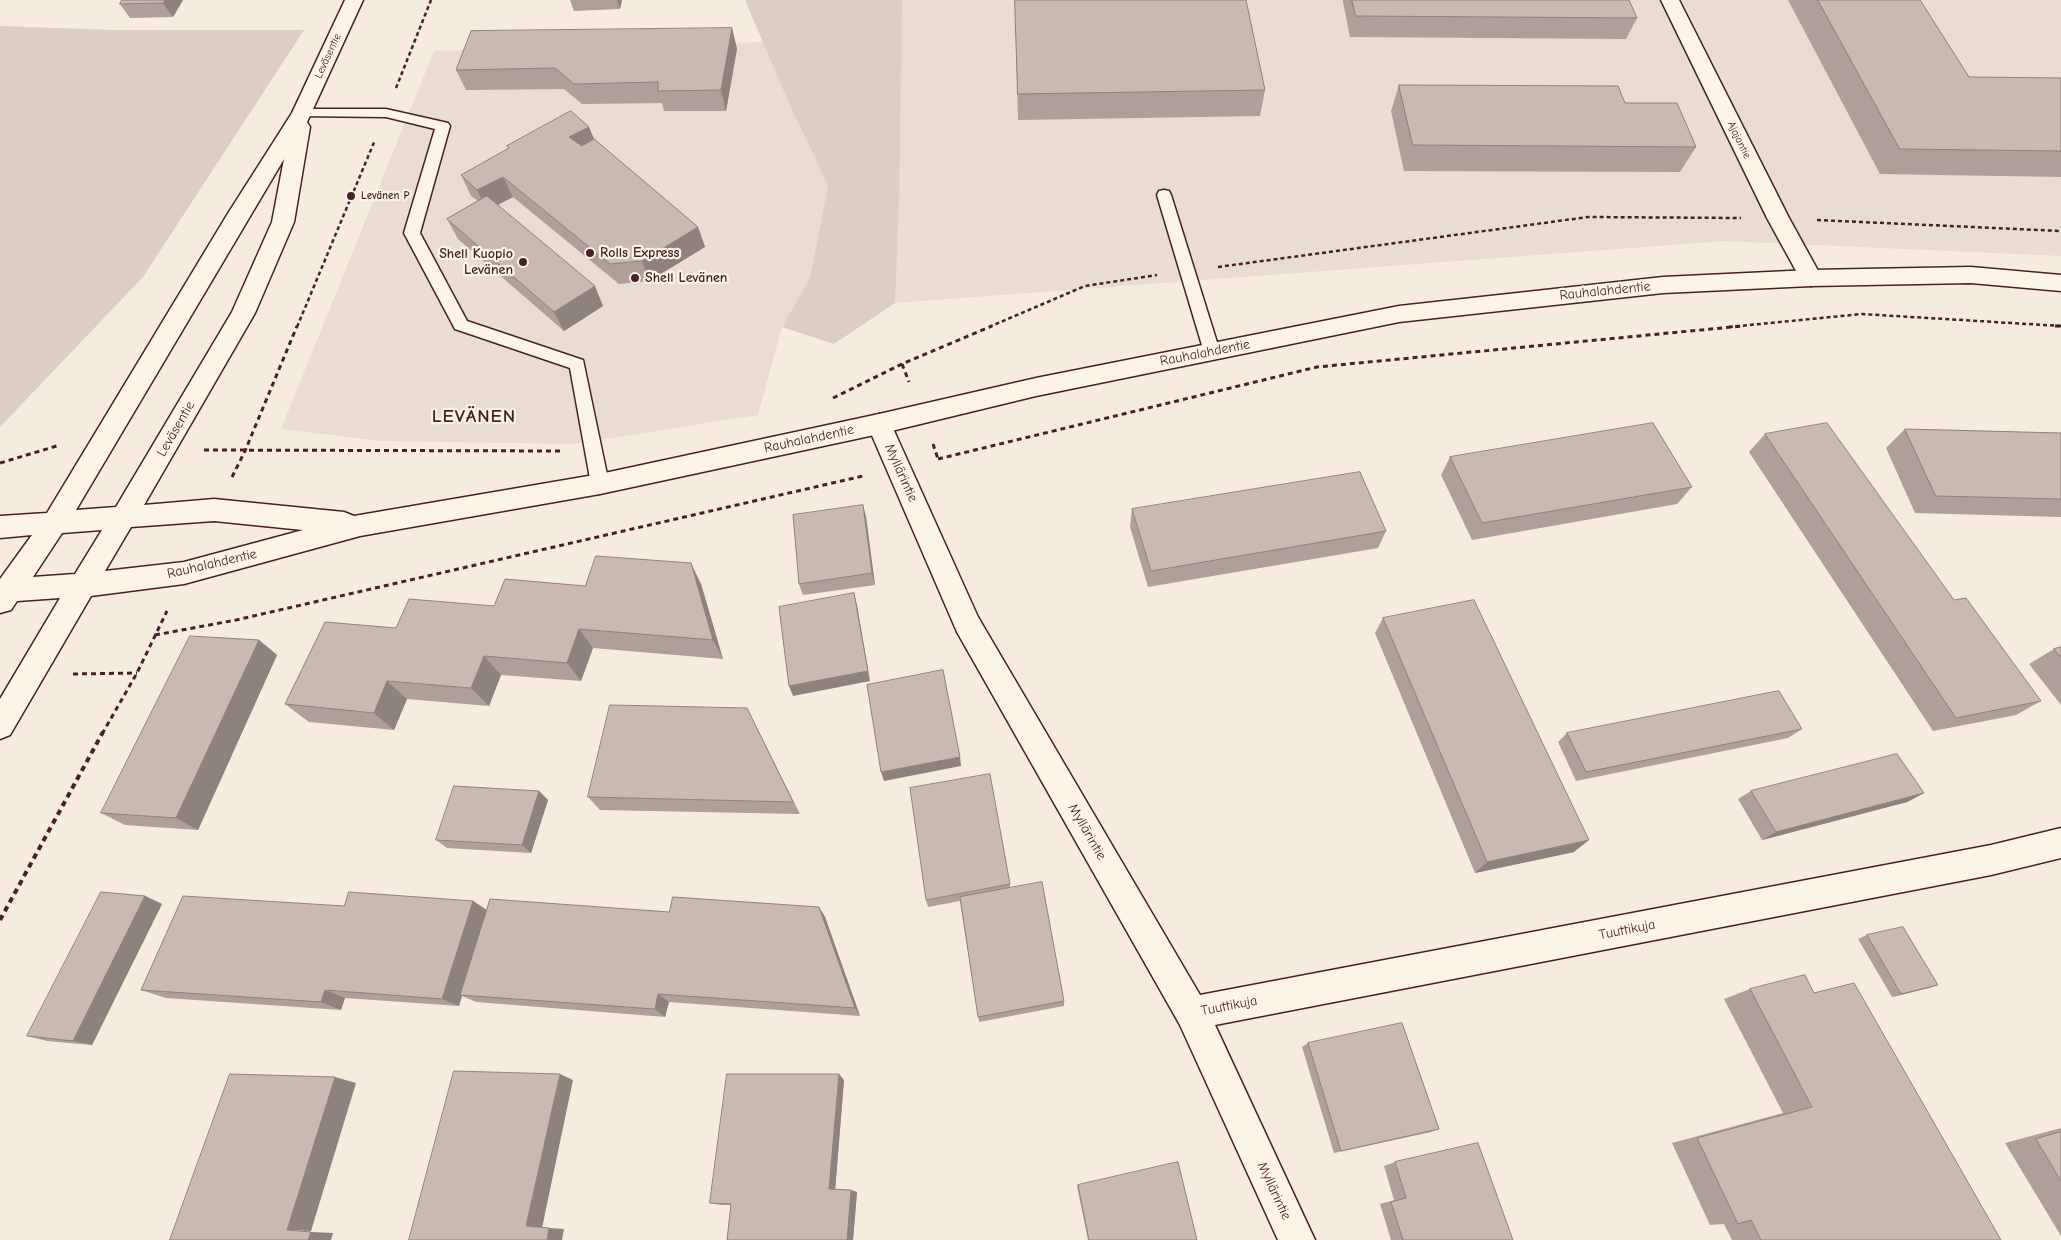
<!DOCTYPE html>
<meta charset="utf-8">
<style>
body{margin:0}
canvas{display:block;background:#f5ecde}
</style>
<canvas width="2061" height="1240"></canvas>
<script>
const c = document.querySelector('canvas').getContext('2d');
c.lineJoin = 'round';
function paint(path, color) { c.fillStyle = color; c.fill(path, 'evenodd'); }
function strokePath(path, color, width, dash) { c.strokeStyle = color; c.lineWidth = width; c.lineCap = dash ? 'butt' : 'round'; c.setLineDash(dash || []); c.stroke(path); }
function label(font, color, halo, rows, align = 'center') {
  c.font = font + ' "Comic Neue",sans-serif'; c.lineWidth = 4.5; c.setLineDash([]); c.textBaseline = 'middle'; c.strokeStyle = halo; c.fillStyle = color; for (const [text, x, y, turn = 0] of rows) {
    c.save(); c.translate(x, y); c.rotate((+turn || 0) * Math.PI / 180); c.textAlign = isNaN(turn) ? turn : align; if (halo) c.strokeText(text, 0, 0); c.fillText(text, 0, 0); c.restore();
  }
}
paint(new Path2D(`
 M901,0H2061V256L1725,241L895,303Z
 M763,42L828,185L810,278L782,327L758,415L574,444L381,441L281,429L434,51Z`), '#e8ddd0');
paint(new Path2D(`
 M745,0H902L899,203L895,303L834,344L782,327L810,278L828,185L788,101Z
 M0,26L115,30H304L143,277L0,427Z`), '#dbcec4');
const lane = new Path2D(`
 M302,109H386L448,123L450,126L420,233L467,321L583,360L609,484L606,489L600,491L594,489L591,484L570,368L455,329L404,233L435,129L386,117L297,116L295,113L297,110Z
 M1164,190L1169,191L1171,195L1220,352L1218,356L1212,358L1206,356L1204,352L1157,195L1159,191Z`);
const street = new Path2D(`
 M1661,0H1679L1789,218L1822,278L1819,284L1811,286L1803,284L1800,278L1767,218Z
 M879,414L888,417L891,424L978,617L1200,995L1991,845L2061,828V858L1991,875L1215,1025L1315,1240H1278L1180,1025L957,632L867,424L870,417Z`);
const secondary = new Path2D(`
 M345,0H363L307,122L310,127L294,222L255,313L144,505L214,499L344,512L354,516L600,474L879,414L1036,378L1399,306L1663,277L1811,270L1971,267L2061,275V291L1971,283L1811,286L1663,293L1399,322L1036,396L879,434L600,494L360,536L184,584L91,596L10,735L0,739V699L60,598L17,601L11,610L0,613V579L32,535L0,538V516L47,513L227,215L292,113ZM284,159L272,222L232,312L116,507L76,510ZM214,521L303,530L184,562L105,571L131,527ZM102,530L75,574L33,577L62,533Z`);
strokePath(lane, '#4a1f2b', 3);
strokePath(street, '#4a1f2b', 3);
strokePath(secondary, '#4a1f2b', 3);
strokePath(new Path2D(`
 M396,88L431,0
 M1817,220L2061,231
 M1218,267L1588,217L1741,218
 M297,327L375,140
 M989,327L1085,286L1157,275
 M1729,327L1862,314L2061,326`), '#4a1f2b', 2.5, [4, 3]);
strokePath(new Path2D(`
 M2055,326H2061
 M902,364L909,382
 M833,398L902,364L992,326
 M933,444L938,459
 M204,450L560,451
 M938,459L1317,367L1742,326
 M0,463L60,445
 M232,477L245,451L297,326
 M155,635L236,620L863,476
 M73,674L137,673
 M102,734L137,673L167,611`), '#4a1f2b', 3, [5, 4]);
strokePath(new Path2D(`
 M0,920L103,732`), '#4a1f2b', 4, [5.5, 4.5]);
paint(lane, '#fcf5e5');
paint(street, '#fcf5e5');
paint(secondary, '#fcf5e5');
paint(new Path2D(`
 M183,0L173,17L130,18L120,4Z
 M570,0H622L620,9L574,11Z
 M1015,0H1246L1265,90L1260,116L1018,120Z
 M1343,0H1629L1637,18L1626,39L1350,37L1343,2Z
 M1788,0H1920L1969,77L2061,78V177L1880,174Z
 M732,28L737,49L726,111H664L662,103L582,104L564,89L466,90L456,70Z
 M1399,85L1625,103L1696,147L1680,172L1404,171L1391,111Z
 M589,127L594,139L698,227L705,247L649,281L619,284L513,197L498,205L603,306L564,331L458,239L447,219L478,201L471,196L461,175Z
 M1905,429L2061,433V517L1915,513L1886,448Z
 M1765,434L1954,600L2041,701L2016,715L1933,731L1749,452Z
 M1450,457L1692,487L1677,504L1472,540L1441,475Z
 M863,505L866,517L875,585L803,595L799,584Z
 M1132,509L1386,531L1378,548L1148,587L1130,527Z
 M701,584L723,659L593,648L581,681L501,675L489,706L407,699L394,730L309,722L285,704L396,628L585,586Z
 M1383,618L1574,852L1475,873L1375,633Z
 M259,640L277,655L198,830L125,825L101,813Z
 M2061,647V705L2029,664L2054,649Z
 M747,708L800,814L600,810L588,797Z
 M1802,729L1788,738L1576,781L1558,742L1567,733Z
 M539,791L548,800L531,853L447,848L436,840Z
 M1751,791L1924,793L1907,802L1762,840L1738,799Z
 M1010,884V888L1064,1001V1006L979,1022L960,901L928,907L926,900Z
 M145,896L162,904L92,1045L47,1041L27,1036Z
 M473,901L487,910L669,912L819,907L825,917L860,1016L669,1002L665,1017L476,1002L462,996L459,1006L345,998L341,1010L166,998L141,990L344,906Z
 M1867,935L1938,985L1892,997L1858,939Z
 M1750,989L1814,993L2001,1240H1732L1724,1224L1710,1225L1672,1143L1783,1113L1724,999Z
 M1308,1043L1439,1129L1431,1132L1334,1153L1302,1047Z
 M844,1080L835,1189L857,1192L853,1240H727L731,1205H720L710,1203Z
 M2061,1128V1236L2005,1143Z
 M1395,1162L1513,1240H1391L1380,1204L1394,1200L1384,1166Z
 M1078,1185L1197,1240H1088L1077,1186Z`), '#ae9f98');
paint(new Path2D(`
 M165,0H183L173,17L163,3Z
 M617,0H622L620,9Z
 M732,28L737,49L726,111L721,90Z
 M589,127L597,147L577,158L569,137Z
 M503,177L513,197L487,210L477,190Z
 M698,227L705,247L649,281L642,261Z
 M595,286L603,306L564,331L554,312Z
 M863,505L866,517L875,585L872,573Z
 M691,563L701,584L723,659L713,640Z
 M854,593L857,605L870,681L793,696L789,686Z
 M579,629L593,648L581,681L567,663Z
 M259,640L277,655L198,830L176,818Z
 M484,656L501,675L489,706L471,688Z
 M387,681L407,699L394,730L374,713Z
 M960,757L961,766L884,781L881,772Z
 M539,791L548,800L531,853L522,845Z
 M1924,793L1907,802L1762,840L1776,832Z
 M1589,840L1574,852L1475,873L1487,862Z
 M145,896L162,904L92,1045L73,1041Z
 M473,901L488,911L460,995L462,996L459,1006L442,999Z
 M819,907L825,917L860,1016L855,1008Z
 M1938,985L1929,988L1892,997L1901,994Z
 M325,990L345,998L341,1010L321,1002Z
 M658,994L669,1002L665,1017L655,1009Z
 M560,1074L573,1080L542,1228L526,1226Z
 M839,1074L844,1080L835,1192L829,1189Z
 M335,1077L356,1083L311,1231L287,1230Z
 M851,1190L857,1192L853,1240H847Z
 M549,1228L564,1229L562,1240H547Z
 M311,1232L333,1233L331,1240H308Z`), '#8d827c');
const building = new Path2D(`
 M122,0H165L163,3L120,4Z
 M1015,0H1246L1265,90L1018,94Z
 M1352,0H1629L1637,18L1356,16Z
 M1818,0H1920L1969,77L2061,78V151L1900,149Z
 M732,28L721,90L658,91V82L574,84L555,68L456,70L471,31Z
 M1399,85L1618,86L1625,103H1677L1696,147L1413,145Z
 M571,111L589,127L569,137L582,146L594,139L698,227L642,261L610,264L503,177L477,190L461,175L509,148L507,146Z
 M487,196L595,286L554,312L447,219Z
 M1653,423L1692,487L1482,523L1450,457Z
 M1827,423L1954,600L1966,598L2041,701L1956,718L1765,434Z
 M1905,429L2061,433V499L1936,496Z
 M1360,472L1386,531L1151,571L1132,509Z
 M863,505L872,573L799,584L793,515Z
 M596,556L691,563L713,640L579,629L567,663L484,656L471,688L387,681L374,713L285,704L325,622L396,628L409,599L494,606L505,579L585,586Z
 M854,593L868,671L789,686L779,607Z
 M1474,600L1589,840L1487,862L1383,618Z
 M190,636L259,640L176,818L101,813Z
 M2061,647V657L2054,649Z
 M943,670L960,757L881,772L867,685Z
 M1779,691L1802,729L1586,772L1567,733Z
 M610,705L747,708L793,802L588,797Z
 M1897,754L1924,793L1776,832L1751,791Z
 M990,774L1010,884L926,900L910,788Z
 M454,786L539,791L522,845L436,840Z
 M1042,882L1064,1001L978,1017L960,897Z
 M101,892L145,896L73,1041L27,1036Z
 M349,892L473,901L442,999L325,990L321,1002L141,990L183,896L344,906Z
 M673,897L819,907L855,1008L658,994L655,1009L460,995L490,899L669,912Z
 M1903,927L1938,985L1901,994L1867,935Z
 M1805,975L1814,993L1854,983L2001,1240H1761L1751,1220L1738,1224L1697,1138L1812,1107L1750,989Z
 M1402,1023L1439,1129L1341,1151L1308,1043Z
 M454,1071L560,1074L526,1226L549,1228L547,1240H409Z
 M230,1074L335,1077L287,1230L311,1232L308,1240H170Z
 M727,1074H839L829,1189L851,1190L847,1240H727L731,1204L710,1203Z
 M2061,1132V1181L2036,1139Z
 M1478,1143L1513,1240H1403L1391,1202L1406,1198L1395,1162Z
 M1178,1162L1197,1240H1089L1078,1185Z`);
paint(building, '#cab9b1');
strokePath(building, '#8d827c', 1);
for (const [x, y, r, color] of [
 [351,196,5,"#4a1f2b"],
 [590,253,5,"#4a1f2b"],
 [523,262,5,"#4a1f2b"],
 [635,278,5,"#4a1f2b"]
]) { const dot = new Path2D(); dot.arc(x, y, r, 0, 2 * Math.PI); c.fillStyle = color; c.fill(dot); strokePath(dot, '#fcf5e5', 2); }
label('11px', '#4a1f2b', '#fcf5e5', [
 ["Leväsentie",328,56,-65],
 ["Ajajantie",1739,140,64]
]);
label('bold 11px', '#4a1f2b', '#fcf5e5', [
 ["Levänen P",361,196]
], 'left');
label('bold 14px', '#4a1f2b', '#fcf5e5', [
 ["Rolls Express",600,253],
 ["Shell Kuopio",513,254,"right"],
 ["Levänen",513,270,"right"],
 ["Shell Levänen",645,278]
], 'left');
label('14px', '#4a1f2b', '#fcf5e5', [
 ["Rauhalahdentie",1605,291,-6],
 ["Rauhalahdentie",1205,353,-11],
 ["Leväsentie",176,429,-60],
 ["Rauhalahdentie",809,439,-12],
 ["Myllärintie",901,473,66],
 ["Rauhalahdentie",212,564,-13],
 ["Myllärintie",1087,832,60],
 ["Tuuttikuja",1627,930,-11],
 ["Tuuttikuja",1229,1006,-11],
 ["Myllärintie",1274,1191,65]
]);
c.letterSpacing = '1px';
label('bold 19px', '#4a1f2b', '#fcf5e5', [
 ["LEVÄNEN",474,417]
]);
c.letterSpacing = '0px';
</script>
